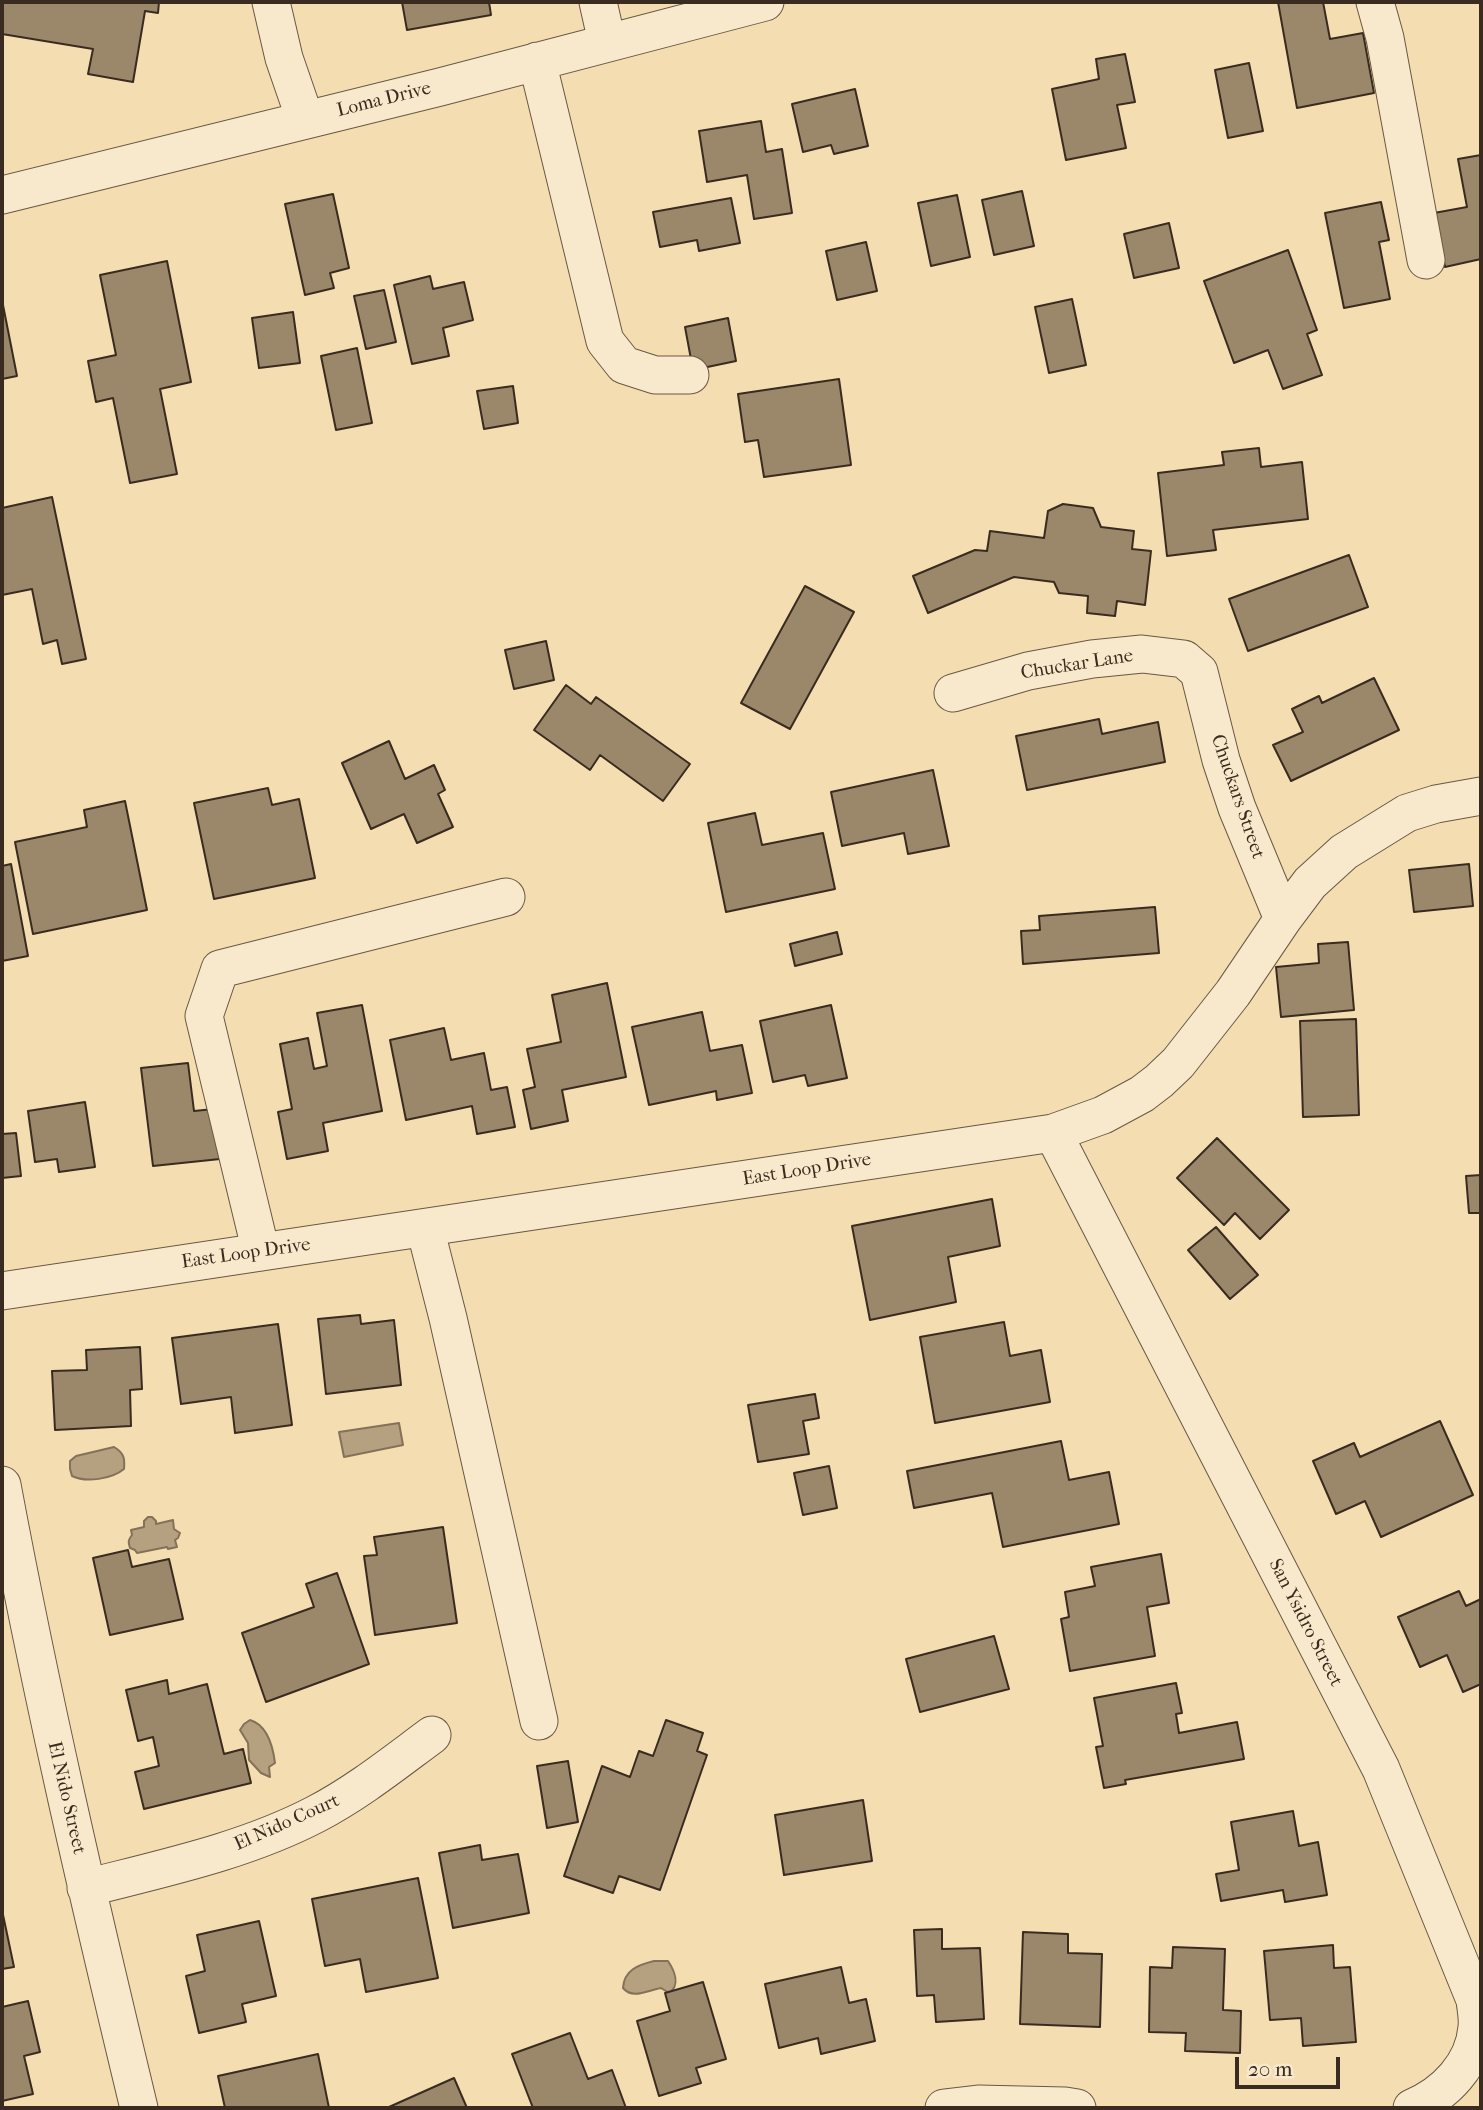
<!DOCTYPE html>
<style>
body{margin:0}
#map{position:relative;width:1483px;height:2110px;overflow:hidden;background:#f4ddb0;font-family:"IM FELL French Canon",serif}
canvas{display:block}
.frame{position:absolute;inset:0;border:4px solid #3a2b20;pointer-events:none}
.scale{position:absolute;left:1235px;top:2057px;width:105px;height:32px;box-sizing:border-box;border:4px solid #3a2b20;border-top:0;padding-left:9px;font-size:21px;line-height:24px;white-space:nowrap;color:#3a2b20;-webkit-text-stroke:5px #f8e9cc;paint-order:stroke}
</style>
<div id="map">
<canvas width="1483" height="2110"></canvas>
<div class="frame"></div>
<div class="scale">20 m</div>
</div>
<script>
const c = document.querySelector('canvas').getContext('2d');
c.lineJoin = 'round';
function paint(path, color) { c.fillStyle = color; c.fill(path, 'evenodd'); }
function strokePath(path, color, width, dash) { c.strokeStyle = color; c.lineWidth = width; c.lineCap = dash ? 'butt' : 'round'; c.setLineDash(dash || []); c.stroke(path); }
function label(font, color, halo, rows, align = 'center') {
  c.font = font + ' "IM FELL French Canon",serif'; c.lineWidth = 5; c.setLineDash([]); c.textBaseline = 'middle'; c.strokeStyle = halo; c.fillStyle = color; for (const [text, x, y, turn = 0] of rows) {
    c.save(); c.translate(x, y); c.rotate((+turn || 0) * Math.PI / 180); c.textAlign = isNaN(turn) ? turn : align; if (halo) c.strokeText(text, 0, 0); c.fillText(text, 0, 0); c.restore();
  }
}
const water = new Path2D(`
 M399,1423L403,1445L344,1457L339,1432Z
 M114,1447C124,1453 125,1458 124,1469C112,1479 86,1483 72,1476L70,1469V1461L76,1456Z
 M148,1517H152L156,1521V1524L173,1520L174,1529L180,1533L178,1538L175,1540L177,1547L168,1549L167,1547L137,1553L135,1550L130,1548C128,1542 128,1540 132,1535L131,1530L144,1527V1521Z
 M250,1720C267,1725 273,1747 275,1763L269,1767L270,1777L261,1773L249,1760L248,1743L240,1730L244,1724Z
 M654,1961H668C674,1970 681,1985 669,1993L661,1988C648,1990 633,2000 623,1988C624,1970 638,1965 654,1961Z`);
paint(water, '#b5a07f');
strokePath(water, '#847159', 2);
const building = new Path2D(`
 M2,2H159L158,13L145,11L133,82L88,74L93,49L2,34Z
 M402,2H489L491,15L407,30Z
 M1278,2H1323L1330,39L1363,33L1374,93L1297,108Z
 M1125,54L1135,102L1117,105L1126,148L1066,160L1052,89L1099,79L1096,59Z
 M1249,63L1263,131L1228,138L1215,70Z
 M855,89L868,146L834,154L831,145L803,152L792,104Z
 M761,121L766,152L782,149L792,213L754,219L747,175L707,182L699,131Z
 M1481,155V259L1445,267L1434,213L1467,207L1458,159Z
 M1022,191L1034,246L994,255L982,200Z
 M333,194L349,268L330,273L334,288L305,295L285,204Z
 M957,195L970,257L931,266L918,203Z
 M731,198L740,243L699,251L697,240L660,247L653,212Z
 M1381,202L1389,240L1379,242L1390,299L1344,308L1325,213Z
 M1169,223L1179,268L1134,278L1124,234Z
 M866,242L877,291L837,300L826,251Z
 M1288,250L1317,330L1307,334L1322,375L1283,389L1268,350L1234,363L1204,281Z
 M167,261L191,382L160,389L177,474L130,483L113,398L96,402L88,361L116,355L100,275Z
 M430,276L433,289L464,282L473,320L443,328L449,356L412,364L394,285Z
 M384,290L396,342L366,349L354,296Z
 M1072,299L1086,365L1049,373L1035,307Z
 M2,300L17,376L2,379Z
 M293,312L300,363L259,368L252,318Z
 M728,318L736,361L693,370L685,327Z
 M357,348L372,423L336,430L321,356Z
 M839,379L851,465L764,477L758,440L745,442L738,394Z
 M513,386L518,423L484,429L477,391Z
 M1259,448L1261,467L1302,462L1308,519L1213,530L1216,550L1167,556L1158,473L1224,465L1222,452Z
 M52,497L86,659L62,664L57,640L43,644L32,589L2,595V508Z
 M1063,504L1093,508L1101,527L1134,531L1132,549L1151,551L1145,605L1117,601L1115,616L1087,613L1088,596L1059,593L1054,582L1014,577L928,613L913,576L975,550L987,551L990,531L1044,538L1048,511Z
 M1349,555L1368,607L1248,651L1229,599Z
 M805,586L854,612L790,729L741,703Z
 M546,641L554,680L514,689L505,650Z
 M1374,678L1399,730L1291,781L1273,745L1303,732L1292,709L1319,696L1322,703Z
 M566,685L591,704L596,697L690,764L663,801L600,755L590,770L534,730Z
 M1099,719L1102,734L1158,722L1165,762L1027,790L1016,736Z
 M389,741L405,779L434,765L445,790L438,794L453,827L417,843L404,814L371,829L342,763Z
 M933,770L949,846L908,854L904,833L842,846L831,792Z
 M268,788L272,805L299,799L315,878L214,899L194,803Z
 M125,801L147,910L33,934L15,842L87,827L84,810Z
 M755,813L762,845L823,833L835,889L726,912L708,823Z
 M11,864L28,956L2,961V866Z
 M1469,864L1473,906L1414,912L1409,870Z
 M1155,907L1159,953L1023,964L1021,931L1040,930L1039,916Z
 M837,932L842,954L795,966L790,944Z
 M1348,942L1354,1010L1281,1017L1276,967L1319,963L1318,944Z
 M607,983L626,1077L562,1090L568,1121L531,1129L523,1090L535,1087L527,1049L561,1042L552,995Z
 M362,1005L382,1111L323,1123L328,1151L287,1159L278,1112L292,1109L280,1044L308,1038L314,1069L327,1066L317,1013Z
 M831,1005L847,1078L808,1086L805,1075L773,1082L760,1021Z
 M702,1012L710,1051L742,1045L752,1093L717,1100L716,1091L649,1105L632,1027Z
 M1356,1019L1359,1115L1303,1117L1300,1021Z
 M444,1028L451,1060L484,1053L491,1090L507,1087L515,1127L477,1134L472,1106L406,1120L390,1040Z
 M188,1063L194,1111L214,1109L220,1159L153,1166L141,1068Z
 M85,1102L95,1167L59,1172L57,1159L35,1162L28,1111Z
 M16,1133L21,1176L2,1178V1134Z
 M1217,1138L1289,1210L1260,1239L1235,1213L1224,1225L1177,1178Z
 M1481,1175V1213H1469L1466,1176Z
 M992,1199L1000,1246L948,1257L956,1302L870,1320L852,1226Z
 M1216,1227L1258,1275L1230,1299L1188,1250Z
 M360,1315L361,1324L394,1320L401,1385L326,1394L318,1319Z
 M1004,1322L1010,1356L1041,1350L1050,1402L935,1423L920,1337Z
 M278,1324L292,1425L235,1433L231,1397L181,1404L172,1338Z
 M140,1347L142,1389L130,1390L131,1426L55,1430L52,1371L87,1370L86,1350Z
 M815,1394L819,1418L803,1421L809,1454L758,1462L748,1405Z
 M1440,1421L1473,1495L1381,1537L1365,1501L1336,1514L1313,1461L1354,1443L1360,1457Z
 M1061,1441L1069,1480L1109,1472L1119,1524L1003,1547L992,1493L914,1508L907,1471Z
 M829,1466L837,1508L803,1515L794,1473Z
 M443,1527L457,1623L375,1635L364,1556L377,1555L374,1537Z
 M128,1550L132,1567L169,1559L183,1619L110,1635L93,1558Z
 M1161,1554L1169,1603L1147,1607L1155,1656L1070,1671L1061,1619L1069,1617L1065,1592L1095,1586L1091,1567Z
 M337,1573L369,1664L266,1702L242,1633L314,1607L306,1584Z
 M1459,1591L1466,1606L1481,1599V1684L1463,1692L1447,1655L1420,1667L1398,1617Z
 M994,1636L1009,1689L920,1712L906,1659Z
 M167,1680L169,1694L207,1684L224,1754L243,1749L251,1783L144,1809L135,1772L159,1766L153,1737L138,1741L126,1690Z
 M1176,1683L1182,1713L1176,1714L1179,1733L1237,1722L1244,1759L1125,1780L1126,1784L1104,1788L1096,1747L1103,1746L1094,1698Z
 M666,1720L703,1733L697,1751L707,1755L660,1890L619,1876L613,1893L564,1876L602,1766L630,1777L639,1751L653,1756Z
 M568,1761L578,1822L547,1828L537,1766Z
 M863,1800L872,1861L784,1875L775,1815Z
 M1293,1811L1299,1846L1318,1842L1327,1895L1285,1902L1283,1890L1221,1901L1216,1874L1239,1870L1231,1822Z
 M480,1845L482,1860L518,1854L529,1913L453,1928L439,1853Z
 M418,1878L438,1978L366,1992L360,1959L325,1966L312,1899Z
 M2,1910L14,1967L2,1969Z
 M259,1921L276,1996L242,2004L246,2022L199,2033L186,1976L205,1971L197,1935Z
 M942,1929V1949L980,1948L984,2019L936,2022L934,1995L917,1996L914,1930Z
 M1023,1932L1068,1934V1953L1102,1954L1100,2027L1020,2024Z
 M1333,1945L1334,1968L1350,1967L1356,2042L1303,2046L1301,2018L1270,2020L1264,1951Z
 M1173,1947L1225,1949L1223,2010L1241,2011L1240,2053L1185,2051L1186,2033L1149,2032L1150,1967L1172,1968Z
 M841,1967L849,2003L866,1999L875,2041L821,2054L818,2038L779,2048L765,1984Z
 M703,1982L726,2059L696,2068L701,2083L659,2096L637,2021L670,2011L665,1993Z
 M28,2001L40,2052L24,2056L33,2094L2,2101V2007Z
 M570,2033L588,2079L612,2070L626,2108H533L512,2054Z
 M318,2054L329,2108H225L218,2076Z
 M454,2078L467,2108H390L389,2107Z`);
paint(building, '#9b886b');
strokePath(building, '#3a2b20', 2);
const minor = new Path2D(`
 M271,2L284,58L305,119
 M598,2L607,42
 M1375,2L1385,38L1426,260
 M537,61L605,341L624,365L655,375H690
 M2,195L440,87L765,2
 M953,693L1028,671L1092,659L1142,654L1184,659L1199,672L1221,760L1237,808L1283,919
 M1053,1133L1381,1769L1475,2000C1476,2009 1478,2019 1477,2027C1474,2065 1445,2094 1412,2108
 M425,1228L448,1318L539,1721
 M261,1252L204,1016L220,969L506,897
 M2,1291L1053,1133L1103,1115L1142,1094L1159,1081L1178,1063L1233,993L1283,919L1310,883L1344,852L1407,813L1436,804L1481,796
 M2,1485C41,1694 89,1901 139,2108
 M86,1888C164,1868 245,1851 316,1814C358,1792 394,1763 432,1735
 M944,2108L978,2104L1065,2106L1077,2108`);
strokePath(minor, '#685844', 39);
strokePath(minor, '#f8e9cc', 37);
label('19px', '#3a2b20', '#f8e9cc', [
 ["Loma Drive",384,100,-14],
 ["Chuckar Lane",1077,665,-9],
 ["Chuckars Street",1237,797,71],
 ["East Loop Drive",807,1170,-9],
 ["East Loop Drive",246,1254,-8],
 ["San Ysidro Street",1305,1623,63],
 ["El Nido Street",66,1798,77],
 ["El Nido Court",287,1823,-24]
]);
</script>
